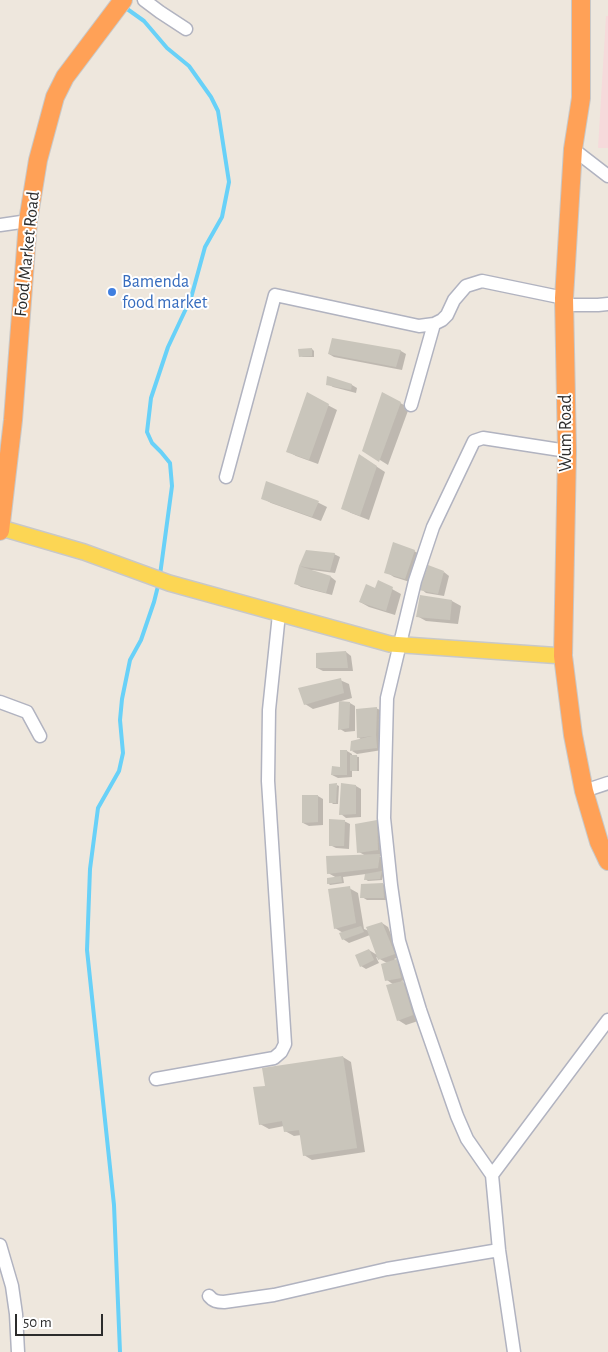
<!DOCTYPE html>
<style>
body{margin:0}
#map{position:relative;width:608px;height:1352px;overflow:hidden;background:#eee7dd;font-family:"Alegreya Sans",sans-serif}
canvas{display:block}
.scale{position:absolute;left:15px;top:1314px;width:88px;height:22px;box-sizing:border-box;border:2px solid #2c2c2c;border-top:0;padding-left:6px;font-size:15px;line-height:18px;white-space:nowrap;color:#2c2c2c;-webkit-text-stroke:4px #fff;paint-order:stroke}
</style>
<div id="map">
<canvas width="608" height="1352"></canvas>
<div class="scale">50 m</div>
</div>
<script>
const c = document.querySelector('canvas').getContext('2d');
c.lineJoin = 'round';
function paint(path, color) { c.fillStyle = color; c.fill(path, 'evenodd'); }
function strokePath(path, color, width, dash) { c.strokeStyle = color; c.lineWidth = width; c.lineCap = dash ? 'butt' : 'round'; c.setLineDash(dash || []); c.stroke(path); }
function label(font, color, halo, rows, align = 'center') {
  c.font = font + ' "Alegreya Sans",sans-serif'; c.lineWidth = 4; c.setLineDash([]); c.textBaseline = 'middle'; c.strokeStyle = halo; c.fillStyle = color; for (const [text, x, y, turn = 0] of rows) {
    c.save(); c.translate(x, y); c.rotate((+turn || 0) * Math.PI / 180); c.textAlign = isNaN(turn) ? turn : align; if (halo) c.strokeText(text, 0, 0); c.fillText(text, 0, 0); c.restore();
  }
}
paint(new Path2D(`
 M606,16H608V148H598Z`), '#f6dadb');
paint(new Path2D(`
 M333,339L401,351L406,354L402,370L334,357L329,354Z
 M312,349L314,351V357H303L301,356Z
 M328,384L352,385L357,388L356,393L333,387Z
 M383,393L409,408L388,465L364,450Z
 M307,394L337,410L318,464L296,456L287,451Z
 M368,461L385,472L369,520L351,513L342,508Z
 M267,482L319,503L327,507L321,521L271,503L262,498Z
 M414,551L423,556L413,583L394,577L386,572Z
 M306,552L334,554L340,557L335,573L312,570V572L331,577L336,581L332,595L301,587L296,584L300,567Z
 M444,572L449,576L444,596L426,593L421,589Z
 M392,589L401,594L395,615L369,607L360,602L376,590Z
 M421,597L452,601L461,606L458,624L426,621L417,616Z
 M346,652L351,656L353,671H323L317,668Z
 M340,680L349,684L352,698L313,709L305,704Z
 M350,703L355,706V731L345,732L340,729Z
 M376,708L382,711V750L357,754L352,751L362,740L358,737Z
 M347,751L352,754V756L359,757V771H352V777L338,778L332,775L341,768Z
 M337,785L339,786L338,804H333L331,802Z
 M356,786L361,789V817L346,818L341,814Z
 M318,796L323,799V825L309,826L303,823Z
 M344,821L350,824L349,849L336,848L330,845Z
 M376,821L385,826L387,855L379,856L388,861L384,872L382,880L368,881L365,879L366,874L343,877L344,883L330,885L328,883L337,878L328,873L366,856L359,852Z
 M383,884L388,887L389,900H367L362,897Z
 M349,888L358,893L364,929L369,931L382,923L388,927L400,957L394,959L402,964L406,980L401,981L412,988L421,1020L406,1025L398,1020L394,985L387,980V963L376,957L379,963L366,969L361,966L369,950L377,955L370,935L349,943L343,939V933L335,928Z
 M343,1057L351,1062L365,1152L312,1160L304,1155L301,1135L294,1136L285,1131L284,1126L269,1129L260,1124Z`), '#0003');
strokePath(new Path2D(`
 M123,6L144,21L167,48L189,66L211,97L218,111L229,182L222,217L205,247L191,298L168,347L151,398L147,432L152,443L161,452L170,463L172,486L160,575
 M120,1352L114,1205L87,950L90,869L98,808L119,771L123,753L120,720L122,699L130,660L141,640L154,602L159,582`), '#68d1f8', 4);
paint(new Path2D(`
 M332,338L401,350L396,367L328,354Z
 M312,348V356L299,357L298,349Z
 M327,376L352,384L351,390L326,385Z
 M307,392L329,404L309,460L286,452Z
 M382,392L401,402L379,462L362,451Z
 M359,454L377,466L360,516L341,509Z
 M266,481L319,501L312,517L261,499Z
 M393,542L415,550L405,579L384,573Z
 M306,550L335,553L330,571L299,566Z
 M428,565L444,571L438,594L419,590Z
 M299,566L331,576L326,593L294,584Z
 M378,580L393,587L386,611L359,602L366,584L375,588Z
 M420,595L452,600L450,620L416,617Z
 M346,651L348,668H316V653Z
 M341,678L344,693L304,705L298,688Z
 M339,701L350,702L349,728L338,730Z
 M377,707L376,735L377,748L350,751L351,741L372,736L357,738L356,709Z
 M340,750H347V775H331L332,766L340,767Z
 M350,755H357V771H350Z
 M337,783L336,803H329V784Z
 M341,783L356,785V814L339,815Z
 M302,795H318V822L302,823Z
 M329,819L345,820L344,846H329Z
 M377,820L378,850L357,853L355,824Z
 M380,854L378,868L327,874L326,856Z
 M382,871L380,879L364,880L365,874Z
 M341,876L342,882L327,884V878Z
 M383,883L384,898H360L361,884Z
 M350,886L356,923L334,929L328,889Z
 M382,922L395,954L378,960L366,927Z
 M361,926L364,932L342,940L339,933Z
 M369,949L374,960L360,967L355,955Z
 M397,959L401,978L385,981L381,964Z
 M403,981L413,1015L397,1021L386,985Z
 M343,1056L357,1148L303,1156L299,1130L284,1132L282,1121L259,1125L253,1087L265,1086L262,1068Z`), '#c9c5bb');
const minor = new Path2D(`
 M144,0L160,12L186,29
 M573,149L608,176
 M0,225L28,221
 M564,305H598L608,304
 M411,405L434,324
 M226,477L275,295L419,326L434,324L442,320L447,315L454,300L466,286L482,281L564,298
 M0,702L27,712L40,736
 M584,791L608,783
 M156,1079L274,1058L281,1052L285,1044L268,781L269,710L279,614
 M492,1175L467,1139L457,1116L420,1010L399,941L391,885L384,818L387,698L415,581L433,527L474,441L483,438L567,451
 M0,1245L12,1286L16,1314L18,1352
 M209,1296C213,1301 217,1302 224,1302L274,1295L387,1269L499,1250
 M514,1352L499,1250L492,1175L608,1020`);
const major = new Path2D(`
 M1,528L84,552L169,583L390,644L563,656`);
const highway = new Path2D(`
 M581,0V98L573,149L564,298L567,451L563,656L573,735L584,791L599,842L608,861
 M0,531L13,420L28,221L38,160L55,97L65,77L123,0`);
strokePath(minor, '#b1b3c0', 15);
strokePath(major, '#c8c8c8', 18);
strokePath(highway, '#c8c8c8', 20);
strokePath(minor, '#fff', 12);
strokePath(major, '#fcd654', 15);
strokePath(highway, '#ffa157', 18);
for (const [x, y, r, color] of [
 [112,292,5,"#3f7fe0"]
]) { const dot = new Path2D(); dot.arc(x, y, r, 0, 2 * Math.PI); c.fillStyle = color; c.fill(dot); strokePath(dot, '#fff', 2); }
label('18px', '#2c2c2c', '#fff', [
 ["Food Market Road",27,254,-84],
 ["Wum Road",566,433,-90]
]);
label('18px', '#366cbe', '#fff', [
 ["Bamenda",122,282],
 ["food market",122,303]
], 'left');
</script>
